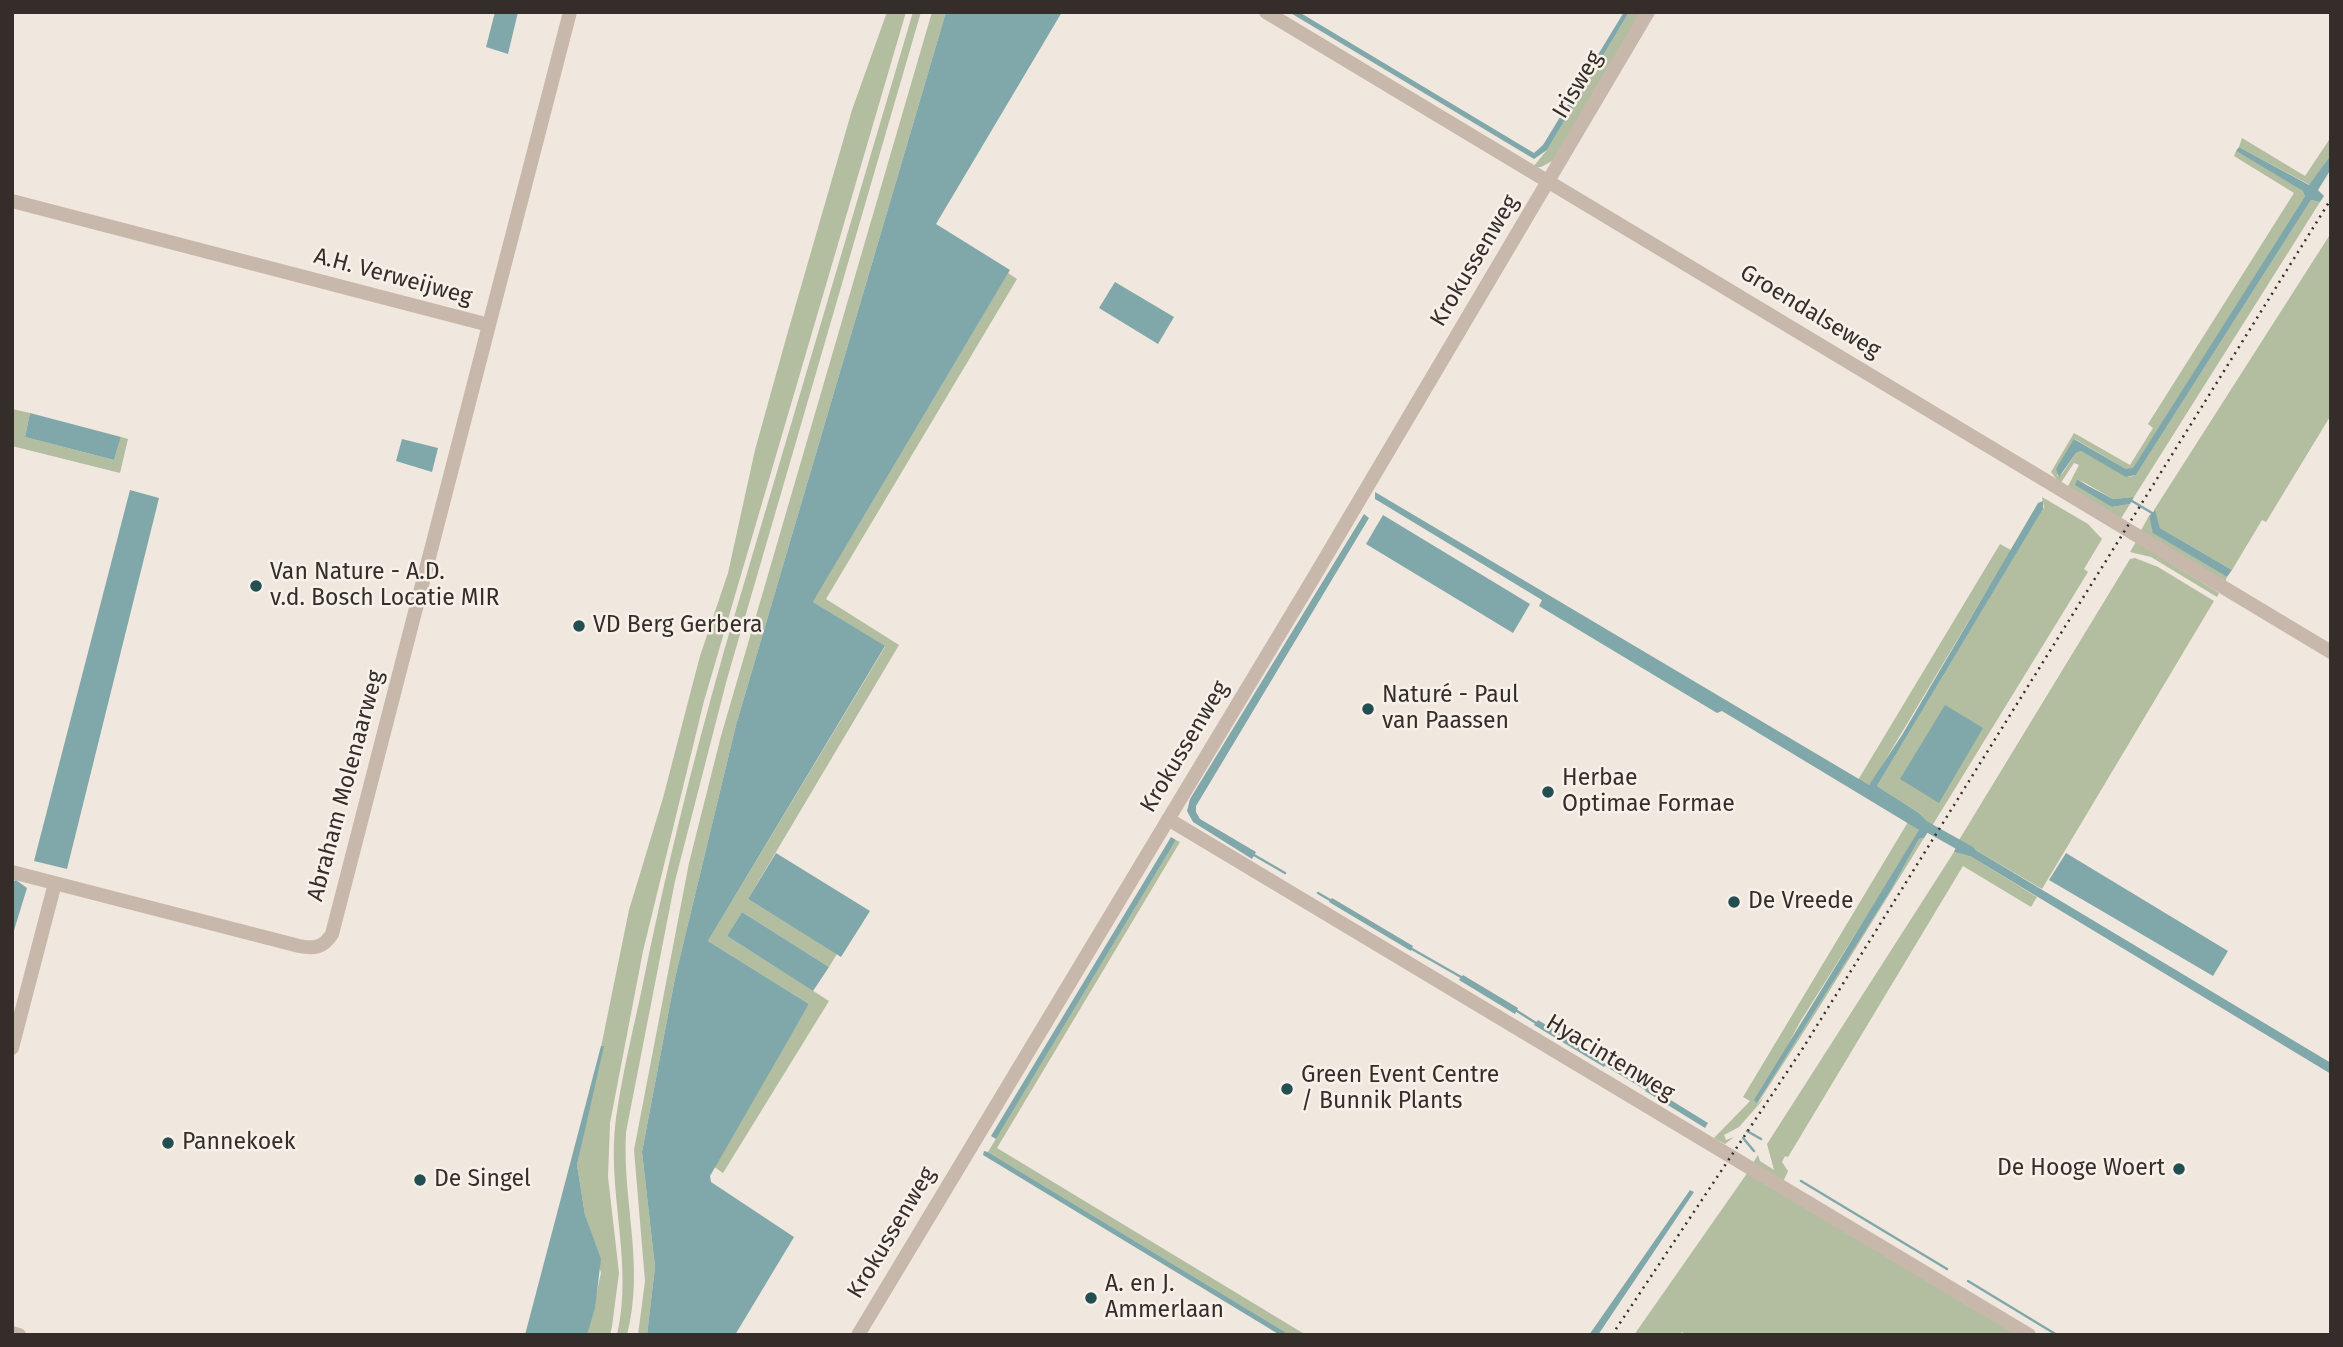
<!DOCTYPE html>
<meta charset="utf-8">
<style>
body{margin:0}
#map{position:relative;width:2343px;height:1347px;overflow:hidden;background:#f0e7de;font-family:"Fira Sans",sans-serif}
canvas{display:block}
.frame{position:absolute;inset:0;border:14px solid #352d29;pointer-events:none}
</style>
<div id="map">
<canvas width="2343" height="1347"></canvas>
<div class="frame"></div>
</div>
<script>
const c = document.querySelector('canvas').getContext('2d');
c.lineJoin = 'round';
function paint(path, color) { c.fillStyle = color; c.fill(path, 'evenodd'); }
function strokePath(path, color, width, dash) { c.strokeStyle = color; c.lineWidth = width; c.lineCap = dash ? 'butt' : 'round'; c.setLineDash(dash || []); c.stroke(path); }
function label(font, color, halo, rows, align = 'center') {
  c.font = font + ' "Fira Sans",sans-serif'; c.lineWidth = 5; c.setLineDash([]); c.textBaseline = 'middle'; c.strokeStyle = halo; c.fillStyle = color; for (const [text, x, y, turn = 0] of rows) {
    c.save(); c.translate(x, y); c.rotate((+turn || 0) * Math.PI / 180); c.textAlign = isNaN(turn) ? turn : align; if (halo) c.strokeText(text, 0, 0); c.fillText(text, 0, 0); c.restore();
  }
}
paint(new Path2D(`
 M887,12H906L704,701L643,951L610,1123L608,1177L619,1273L612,1326L610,1335H587L601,1273L585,1215L577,1165L629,910L663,798L700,656L728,573L755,450L787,335L852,110Z
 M913,12H921L727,679L675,881L626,1132C622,1201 645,1266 627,1335H617C634,1262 606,1191 616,1118C622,1076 632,1034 641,993C664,878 692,764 724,651Z
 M932,12H946L736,725L675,978L642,1152L655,1267L647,1335H638L645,1281L634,1150L689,863L721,736Z
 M1629,12H1643L1554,160L1541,167H1533L1547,150Z
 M2331,137V155L2310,185L2239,147L2242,138L2305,176Z
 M2236,151L2304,191L2305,196L2133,469H2126L2075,439L2057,476L2062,474L2076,453L2081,451L2129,477L2136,475L2311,200L2320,202L2134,497L2113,499L2080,480L2112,507L2130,504L2120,520L2067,488L2079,465L2074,463L2060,484L2051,472L2074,433L2130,465L2153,428L2148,424L2294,193L2234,156Z
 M2331,233V415L2266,522L2262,520L2232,570L2160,528L2154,510Z
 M1008,273L1017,279L826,599L899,645L748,899L837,954L829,967L742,912L727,936L829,1001L723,1173L713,1166L809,1004L708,941L885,647L813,602Z
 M12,409L30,413L25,437L114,460L121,437L128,439L120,473L12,446Z
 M2042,497L2088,524L2102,539L2084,569L2088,572L1932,826L1919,813L1877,786L2044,507Z
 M2149,516L2154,533L2227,577L2224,584L2140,532Z
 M2136,542L2219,593L2217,597L2151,557L2130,552Z
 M2000,544L2011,550L1874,779L1869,785L1858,780Z
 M2135,558L2158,567L2214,601L2042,889L1959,840L2130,559Z
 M1908,822L1919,830L1917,836L1800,1022L1757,1103L1891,890L1919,839L1924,838L1760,1103L1739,1127L1724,1135L1726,1140L1734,1137L1725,1144L1714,1138L1750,1101L1743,1097Z
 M1176,840L1180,842L997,1148L1306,1335H1290L988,1152Z
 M1954,852L1970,856L2037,897L2031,907L1963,866L1788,1157L1785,1156L1782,1162L1788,1171L1783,1182L1753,1163L1758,1155L1760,1161L1774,1170L1767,1144Z
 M1748,1172L2018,1335H1687L1682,1332L1679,1335H1634Z`), '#b3bd9f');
paint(new Path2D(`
 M495,12H518L508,54L486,47Z
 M946,12H1062L936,224L1010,270L813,602L885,646L708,941L809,1004L710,1176L711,1182L794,1237L735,1335H647L655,1267L642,1152L675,978L736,725Z
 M1289,12H1299L1534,153L1543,145L1624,12H1629L1547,150L1534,159Z
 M2239,147L2309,185L2331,155V169L2318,190L2324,196L2320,202L2311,200L2136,475L2126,477L2081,451L2076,453L2059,477L2056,469L2074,439L2126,469L2133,468L2305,196L2303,191L2236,151Z
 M1115,282L1174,317L1158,344L1099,308Z
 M30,413L121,437L114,460L25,437Z
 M402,439L438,448L432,472L396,461Z
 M2077,480L2113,499L2134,497L2130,504L2112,507L2075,485Z
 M130,490L159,498L67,869L34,861Z
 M1375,492L1869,785L1902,735L2038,503L2043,501V509L1877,786L1919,813L1932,826L1924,838L1919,839L1891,890L1757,1103L1754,1100L1919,830L1722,711L1717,713L1539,606L1542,600L1375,499Z
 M2155,510L2160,528L2232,570L2227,577L2153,533L2149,516Z
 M1364,514L1369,518L1196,806V812L1200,819L1256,852L1252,859L1193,822L1187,811L1190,799Z
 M1383,515L1530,604L1513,633L1366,544Z
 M1945,705L1983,728L1939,803L1900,779Z
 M1171,837L1176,840L996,1139L991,1136Z
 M1959,840L2331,1063V1074L1970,856L1954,852Z
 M776,853L870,911L841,957L748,899Z
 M2066,853L2228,951L2213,976L2049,880Z
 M16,880L27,888L12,937V882Z
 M1332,898L1413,946L1411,951L1329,902Z
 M742,912L829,967L813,991L727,936Z
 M1463,975L1518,1008L1515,1014L1459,980Z
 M1538,1020L1608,1062L1604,1067L1534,1025Z
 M601,1046H604L577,1165L585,1215L601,1259L595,1308L587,1335H525Z
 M1648,1086L1708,1123L1705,1128L1645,1091Z
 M984,1151L988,1152L1290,1335H1280L983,1155Z
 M1690,1190L1694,1192L1598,1335H1589Z`), '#80a8aa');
paint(new Path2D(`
 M1915,854L1776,1082L1756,1106L1854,954Z`), '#f0e7de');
strokePath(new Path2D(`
 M2132,501L2152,513
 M1254,855L1285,873
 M1318,893L1330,900
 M1412,949L1461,977
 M1517,1011L1536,1023
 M1606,1065L1646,1089
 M1747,1131L1761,1139
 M1743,1138L1754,1151
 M1801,1181L1947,1269
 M1968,1281L2057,1335`), '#80a8aa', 2.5);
strokePath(new Path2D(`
 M1920,823L1970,851`), '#80a8aa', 10);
strokePath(new Path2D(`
 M1266,12L2331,652
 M12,201L489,325L570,12
 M1168,819L2029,1335
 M12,872L299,946C314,949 323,948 332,934L489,325
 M12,1048L55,883
 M12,1333L19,1335
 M858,1335L1314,577L1648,12`), '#c7b8ab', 14);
strokePath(new Path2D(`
 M1612,1335L1803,1048L2331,199`), '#352d29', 2.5, [2, 5]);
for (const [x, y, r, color] of [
 [256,586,7,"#234f53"],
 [579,626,7,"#234f53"],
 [1368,709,7,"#234f53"],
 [1548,792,7,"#234f53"],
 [1734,902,7,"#234f53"],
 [1287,1089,7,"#234f53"],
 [168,1143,7,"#234f53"],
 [2179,1169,7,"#234f53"],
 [420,1180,7,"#234f53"],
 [1091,1298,7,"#234f53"]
]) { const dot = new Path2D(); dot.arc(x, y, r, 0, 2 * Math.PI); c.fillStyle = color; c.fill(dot); strokePath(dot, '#f8f1ea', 2.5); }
label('23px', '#352d29', '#f8f1ea', [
 ["Irisweg",1578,85,-59],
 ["Krokussenweg",1475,261,-59],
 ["A.H. Verweijweg",393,277,15],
 ["Groendalseweg",1810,312,31],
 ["Krokussenweg",1185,747,-59],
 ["Abraham Molenaarweg",346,786,-75],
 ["Hyacintenweg",1610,1058,31],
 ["Krokussenweg",892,1233,-59]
]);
label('23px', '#352d29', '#f8f1ea', [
 ["Van Nature - A.D.",270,573],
 ["v.d. Bosch Locatie MIR",270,599],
 ["VD Berg Gerbera",593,626],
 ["Naturé - Paul",1382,696],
 ["van Paassen",1382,722],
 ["Herbae",1562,779],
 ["Optimae Formae",1562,805],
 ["De Vreede",1748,902],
 ["Green Event Centre",1301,1076],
 ["/ Bunnik Plants",1301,1102],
 ["Pannekoek",182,1143],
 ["De Hooge Woert",2165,1169,"right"],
 ["De Singel",434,1180],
 ["A. en J.",1105,1285],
 ["Ammerlaan",1105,1311]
], 'left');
</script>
